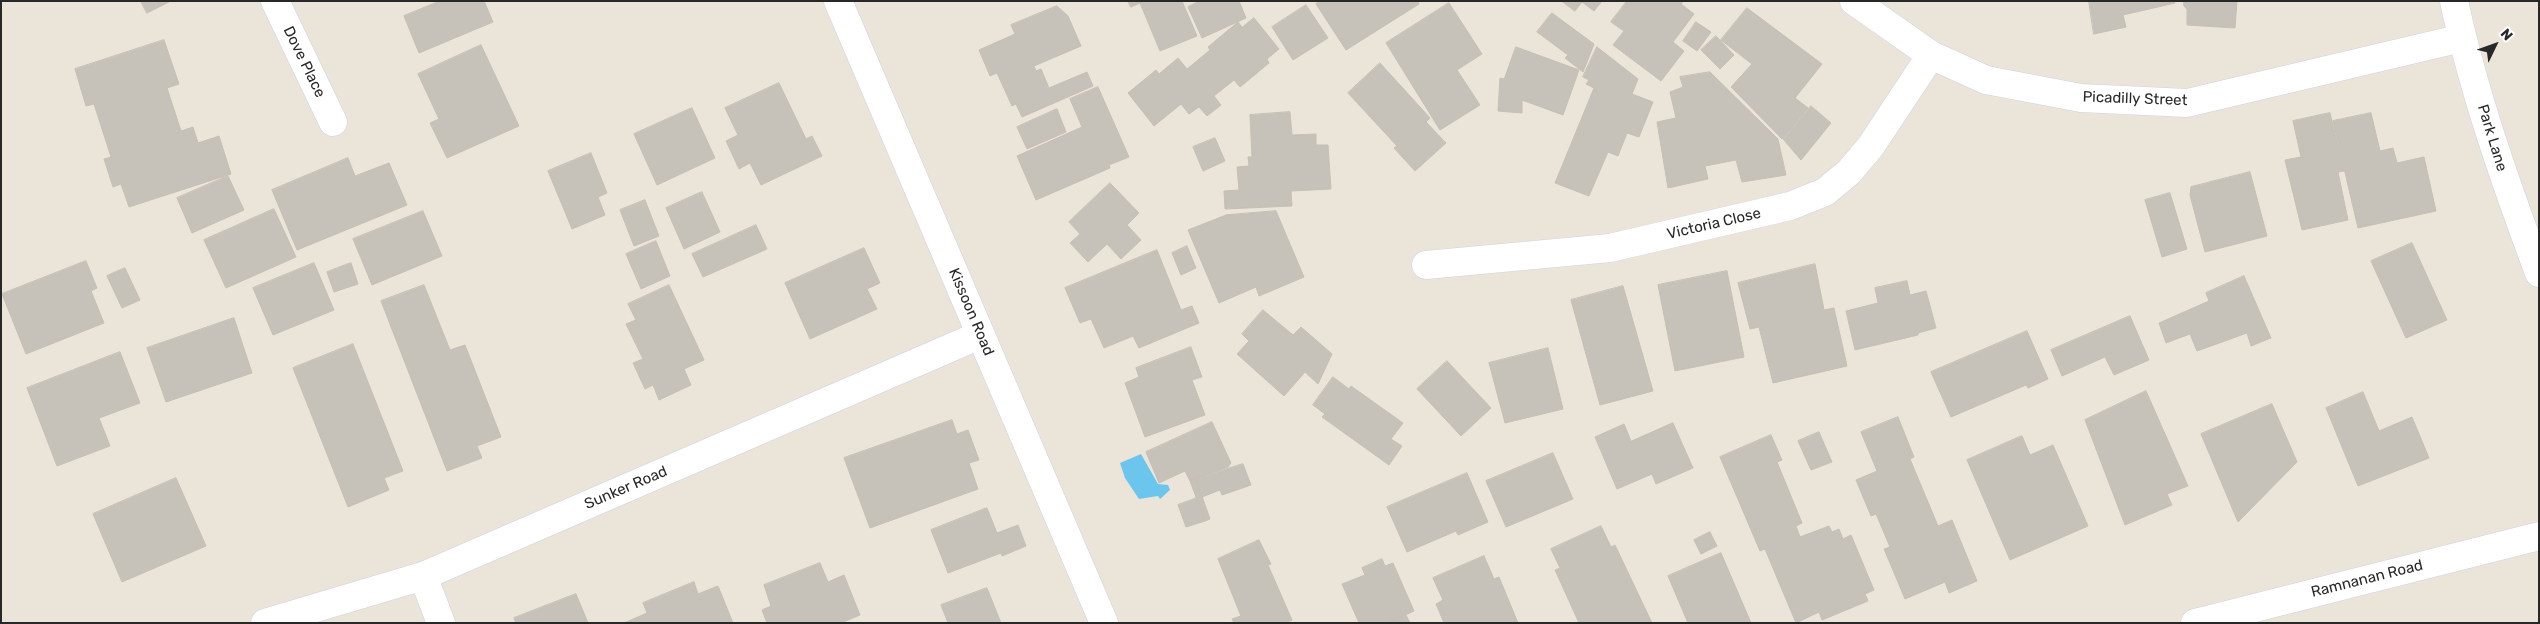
<!DOCTYPE html>
<style>
body{margin:0}
#map{position:relative;width:2540px;height:624px;overflow:hidden;background:#ebe4d9;font-family:Rubik,sans-serif}
canvas{display:block}
.frame{position:absolute;inset:0;border:2px solid #282828;pointer-events:none}
.north{position:absolute;left:2470px;top:20px;width:50px;height:50px;-webkit-text-stroke:4px #fff;paint-order:stroke;rotate:48deg;font-size:14px;font-weight:700;line-height:20px;text-align:center;color:#282828}
.north::after{content:'';display:block;margin:auto;width:18px;height:22px;background:#282828;clip-path:polygon(50% 0,100% 100%,50% 72%,0 100%)}
</style>
<div id="map">
<canvas width="2540" height="624"></canvas>
<div class="frame"></div>
<div class="north">N</div>
</div>
<script>
const c = document.querySelector('canvas').getContext('2d');
c.lineJoin = 'round';
function paint(path, color) { c.fillStyle = color; c.fill(path, 'evenodd'); }
function strokePath(path, color, width, dash) { c.strokeStyle = color; c.lineWidth = width; c.lineCap = dash ? 'butt' : 'round'; c.setLineDash(dash || []); c.stroke(path); }
function label(font, color, halo, rows, align = 'center') {
  c.font = font + ' Rubik,sans-serif'; c.lineWidth = 4; c.setLineDash([]); c.textBaseline = 'middle'; c.strokeStyle = halo; c.fillStyle = color; for (const [text, x, y, turn = 0] of rows) {
    c.save(); c.translate(x, y); c.rotate((+turn || 0) * Math.PI / 180); c.textAlign = isNaN(turn) ? turn : align; if (halo) c.strokeText(text, 0, 0); c.fillText(text, 0, 0); c.restore();
  }
}
paint(new Path2D(`
 M1141,454L1158,484L1168,485L1170,490L1160,499L1158,496L1139,499L1125,478L1120,463Z`), '#6cc5ed');
const building = new Path2D(`
 M141,1H171L147,13Z
 M440,1H484L493,22L419,53L404,16Z
 M1128,1H1182L1197,36L1160,51L1140,3L1131,7Z
 M1200,1H1239L1246,18L1202,38L1188,7Z
 M1320,1H1418L1419,4L1346,50L1316,4Z
 M1562,1H1602L1594,11L1582,2L1575,11Z
 M1627,1H1683L1681,4L1694,14L1673,42L1684,51L1661,81L1613,45L1624,31L1611,22Z
 M2089,1H2174L2175,3L2123,15L2126,27L2094,34Z
 M2184,1H2237L2235,28L2187,25V9L2184,6Z
 M1449,3L1482,54L1457,70L1480,105L1440,130L1386,43Z
 M1306,5L1328,38L1293,60L1272,27Z
 M1057,6L1068,16L1081,46L1034,66L1036,71L1041,69L1049,88L1087,72L1093,86L1022,117L1016,104L1012,106L997,73L990,76L979,50L1015,34L1011,25Z
 M1747,8L1822,64L1795,98L1808,108L1782,139L1731,87L1752,64L1721,40Z
 M1552,13L1594,44L1583,72L1565,58L1568,55L1537,32Z
 M1254,18L1279,49L1267,59L1269,63L1240,87L1234,80L1214,96L1221,105L1207,116L1199,107L1189,114L1181,104L1154,126L1128,93L1156,70L1159,74L1178,58L1187,69L1210,50L1208,47L1238,22L1242,27Z
 M1696,22L1711,32L1697,51L1683,41Z
 M1716,36L1734,55L1720,69L1701,50Z
 M164,40L179,84L167,88L181,131L193,127L198,143L219,136L231,174L129,207L121,184L113,187L104,159L111,157L94,104L86,106L75,69Z
 M481,45L519,126L447,158L430,123L439,119L418,74Z
 M1516,47L1579,70L1563,115L1522,100V113L1498,111L1500,78L1504,79Z
 M1597,47L1638,79L1632,94L1653,102L1639,137L1627,133L1618,156L1608,152L1589,196L1555,183L1594,88L1586,84L1589,80L1583,77Z
 M1380,63L1430,118L1426,122L1446,143L1415,171L1394,148L1397,146L1348,93Z
 M1710,72L1778,139L1786,175L1742,182L1736,160L1705,166L1708,179L1668,188L1657,122L1676,118L1670,92L1683,87L1680,77Z
 M779,83L806,139L812,136L822,156L761,185L750,163L739,169L726,141L738,135L725,108Z
 M1098,87L1129,157L1109,165L1110,168L1036,200L1017,156L1082,127L1070,99Z
 M1811,106L1831,123L1801,160L1783,139Z
 M692,108L715,158L657,185L634,134Z
 M1057,109L1066,132L1027,149L1017,127Z
 M1290,112L1292,135L1316,134V145H1328L1331,189L1291,191L1292,206L1225,209L1224,191L1239,190L1237,167L1249,166L1248,157H1252L1250,115Z
 M2330,113L2344,171L2338,172L2348,220L2302,230L2285,160L2301,157L2293,121Z
 M2371,113L2380,151L2393,148L2397,163L2424,157L2436,211L2358,228L2333,121Z
 M1215,138L1225,161L1203,171L1193,147Z
 M591,153L607,193L598,197L605,215L572,229L548,171Z
 M348,158L355,176L389,163L407,205L297,250L272,190Z
 M2250,172L2267,236L2205,252L2190,195L2191,187Z
 M228,176L244,210L192,233L177,198Z
 M1110,183L1139,213L1127,225L1141,240L1121,259L1107,244L1088,262L1070,243L1080,234L1069,222Z
 M702,192L720,232L684,249L666,208Z
 M2170,193L2187,249L2162,257L2145,200Z
 M645,200L659,236L634,246L620,210Z
 M274,209L296,257L226,288L204,240Z
 M423,211L442,256L372,285L353,239Z
 M1276,211L1304,277L1259,296L1256,287L1219,303L1188,230L1226,215Z
 M756,225L767,249L703,277L692,254Z
 M656,241L670,276L641,289L626,254Z
 M2412,243L2447,320L2406,338L2371,261Z
 M1187,246L1196,268L1181,275L1172,253Z
 M864,248L880,283L867,289L877,309L810,339L785,283Z
 M1157,250L1181,310L1192,306L1199,323L1139,348L1133,336L1104,348L1091,319L1080,323L1065,288Z
 M86,261L97,288L91,291L104,323L26,354L2,294Z
 M314,263L334,310L273,335L253,288Z
 M351,263L358,284L334,292L327,272Z
 M1815,264L1824,310L1834,308L1847,366L1773,383L1759,327L1750,329L1738,283Z
 M125,268L140,300L122,308L107,276Z
 M1727,271L1744,357L1675,371L1658,285Z
 M2244,276L2271,338L2251,346L2247,333L2197,351L2190,334L2166,343L2159,323L2209,301L2206,293Z
 M1907,281L1910,295L1926,291L1936,328L1918,333V335L1855,350L1846,311L1878,303L1875,288Z
 M424,285L450,350L465,345L501,437L477,446L482,458L447,471L381,301Z
 M669,285L704,360L684,369L691,385L659,400L653,385L645,389L633,363L643,359L626,324L636,320L628,304Z
 M1623,286L1653,391L1600,405L1571,300Z
 M1263,310L1293,335L1301,327L1332,354L1318,384L1305,372L1284,396L1237,354L1249,341L1242,334Z
 M2130,316L2149,360L2114,375L2105,357L2062,376L2051,350Z
 M234,318L252,373L166,402L147,348Z
 M2027,331L2048,379L2028,388L2026,385L1951,417L1931,372Z
 M353,344L403,471L384,478L389,490L348,507L293,368Z
 M1191,347L1202,377L1192,380L1205,415L1145,437L1125,383L1139,377L1136,368Z
 M1548,348L1563,409L1505,423L1489,363Z
 M120,352L140,403L99,418L110,446L57,466L27,388Z
 M1447,361L1491,408L1461,436L1417,389Z
 M1333,377L1349,389L1351,386L1403,423L1391,439L1402,446L1389,465L1322,417L1325,414L1313,405Z
 M2146,391L2188,486L2167,494L2172,505L2125,525L2085,420Z
 M2363,392L2379,431L2412,417L2429,458L2358,486L2326,408Z
 M2272,404L2297,462L2238,522L2201,434Z
 M1898,417L1914,457L1910,459L1938,526L1952,520L1977,581L1949,593L1945,582L1905,599L1884,549L1890,547L1876,514L1871,516L1856,480L1877,471L1861,432Z
 M952,420L957,434L968,430L979,460L969,463L978,489L870,528L844,458Z
 M1212,422L1231,463L1228,467L1190,481L1185,471L1159,483L1146,452Z
 M1673,423L1693,468L1656,484L1652,474L1617,489L1595,437L1624,424L1631,441Z
 M1819,432L1832,462L1811,470L1798,441Z
 M1771,435L1782,460L1777,462L1802,523L1796,526L1800,537L1829,526L1832,532L1839,529L1843,539L1851,535L1874,590L1865,594L1868,601L1822,620L1819,612L1796,623L1765,549L1760,551L1720,457Z
 M2022,436L2030,455L2053,445L2088,526L2010,560L1967,460Z
 M1553,453L1573,499L1506,527L1486,481Z
 M1243,464L1251,485L1222,495L1220,490L1202,497L1196,479Z
 M1467,473L1488,522L1458,535L1456,531L1407,552L1387,507Z
 M176,478L206,546L122,582L93,514Z
 M1196,479L1210,519L1205,521L1190,481Z
 M1197,498L1205,521L1186,527L1178,505Z
 M987,508L997,533L1018,525L1026,546L1002,556L1001,553L948,573L931,530Z
 M1601,526L1611,547L1615,545L1652,623H1579L1555,570L1560,568L1551,549Z
 M1710,532L1717,546L1701,554L1694,540Z
 M1259,540L1271,564L1268,565L1292,620L1286,623H1234L1232,619L1241,616L1218,559Z
 M1721,553L1751,623H1688L1668,576Z
 M1484,556L1494,579L1499,577L1518,623H1444L1436,604L1443,600L1433,578Z
 M1382,559L1385,566L1393,563L1414,611L1387,623H1359L1342,584L1365,575L1362,568Z
 M820,563L828,582L844,575L860,615L841,623H767L762,610L771,606L764,585Z
 M694,582L698,594L718,586L733,623H624L647,613L643,603Z
 M987,588L1001,623H948L941,605Z
 M576,594L588,623H516L514,618Z
 M1406,615L1410,623H1387Z`);
paint(building, '#c6c1b9');
strokePath(building, '#c5c0b3', 1);
const street = new Path2D(`
 M275,1L333,122
 M838,1L1104,623
 M1854,1L1931,55L1986,80L2081,98L2187,103L2462,38
 M2454,1C2474,94 2506,184 2539,273
 M1426,265L1610,248L1790,206L1825,192L1849,172L1871,146L1931,55
 M423,576L441,623
 M265,623L423,576L980,335
 M2195,623L2539,536`);
strokePath(street, '#cfd1e1', 29);
strokePath(street, '#fff', 28);
label('15px', '#282828', '#fff', [
 ["Dove Place",304,62,64],
 ["Picadilly Street",2135,99,2],
 ["Park Lane",2492,138,73],
 ["Victoria Close",1714,224,-13],
 ["Kissoon Road",971,312,67],
 ["Sunker Road",626,488,-23],
 ["Ramnanan Road",2367,579,-14]
]);
</script>
